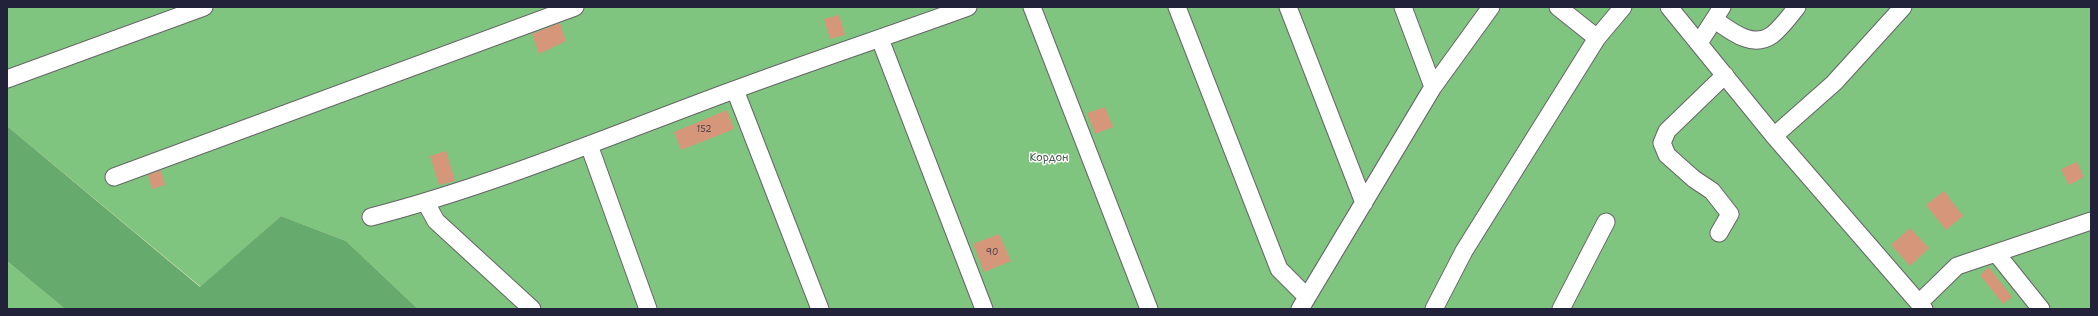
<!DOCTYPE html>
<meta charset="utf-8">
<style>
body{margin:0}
#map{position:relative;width:2098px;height:316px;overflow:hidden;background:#e8deba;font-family:"Shantell Sans",sans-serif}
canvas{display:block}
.frame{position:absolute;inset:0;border:8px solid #22223b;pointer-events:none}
</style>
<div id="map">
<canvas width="2098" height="316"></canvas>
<div class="frame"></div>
</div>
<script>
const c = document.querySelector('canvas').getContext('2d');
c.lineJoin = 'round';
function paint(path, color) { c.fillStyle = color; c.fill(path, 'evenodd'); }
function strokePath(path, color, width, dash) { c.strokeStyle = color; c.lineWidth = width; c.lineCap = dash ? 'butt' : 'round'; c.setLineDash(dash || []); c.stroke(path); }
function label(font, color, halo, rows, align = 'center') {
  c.font = font + ' "Shantell Sans",sans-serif'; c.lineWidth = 3; c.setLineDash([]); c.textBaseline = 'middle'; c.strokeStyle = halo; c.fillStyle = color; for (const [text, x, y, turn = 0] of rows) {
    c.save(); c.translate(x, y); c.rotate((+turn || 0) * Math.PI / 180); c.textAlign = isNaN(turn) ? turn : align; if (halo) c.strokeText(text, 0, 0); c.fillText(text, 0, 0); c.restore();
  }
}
paint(new Path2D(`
 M7,7H2091V309H418L346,241L281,216L201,287L7,126Z
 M7,261L65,309H7Z`), '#7fc580');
paint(new Path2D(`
 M7,126L200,287L281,216L346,241L418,309H65L7,261Z`), '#67aa6e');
paint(new Path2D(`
 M839,15L845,35L830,39L824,19Z
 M560,23L566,41L539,54L532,34Z
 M1105,107L1113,127L1095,134L1087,113Z
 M727,110L734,129L681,150L674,132Z
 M446,151L455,181L439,185L430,156Z
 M2077,162L2084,177L2069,185L2061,169Z
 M161,170L165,185L152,189L148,175Z
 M1944,191L1963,216L1946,230L1926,205Z
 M1910,228L1929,248L1910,266L1891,245Z
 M999,234L1011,261L984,272L973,244Z
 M1989,267L2012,297L2003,304L1980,275Z`), '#d6967a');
const minor = new Path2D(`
 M1032,7L1149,309
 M1177,7L1279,269L1306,296
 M1288,7L1364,203
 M1403,7L1433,87
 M1558,7L1597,38
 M1669,7L1774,136L1924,309
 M1715,20C1731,31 1752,49 1772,35C1781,28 1790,16 1797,7
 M880,39L984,309
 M1699,43L1722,7
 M7,79L204,7
 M735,90L820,309
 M1774,136L1834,83L1903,7
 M589,145L648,309
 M114,177L575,7
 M426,203L436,221L532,309
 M371,217C495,185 614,134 734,90C812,61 891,35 968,7
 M1719,233L1730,214L1712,191L1694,179L1667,155L1662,143L1667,131L1725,75
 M1996,253L2041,309
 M1919,303L1957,266L2091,221
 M1300,309L1433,87L1491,7
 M1434,309L1464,251L1597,38L1623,7
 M1561,309L1606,222`);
strokePath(minor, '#676467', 19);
strokePath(minor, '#fff', 17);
label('9px', '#4f3f4b', null, [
 ["152",704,130],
 ["90",992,253]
]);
label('11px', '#435b53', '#fdfcf7', [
 ["Кордон",1049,158]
]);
</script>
